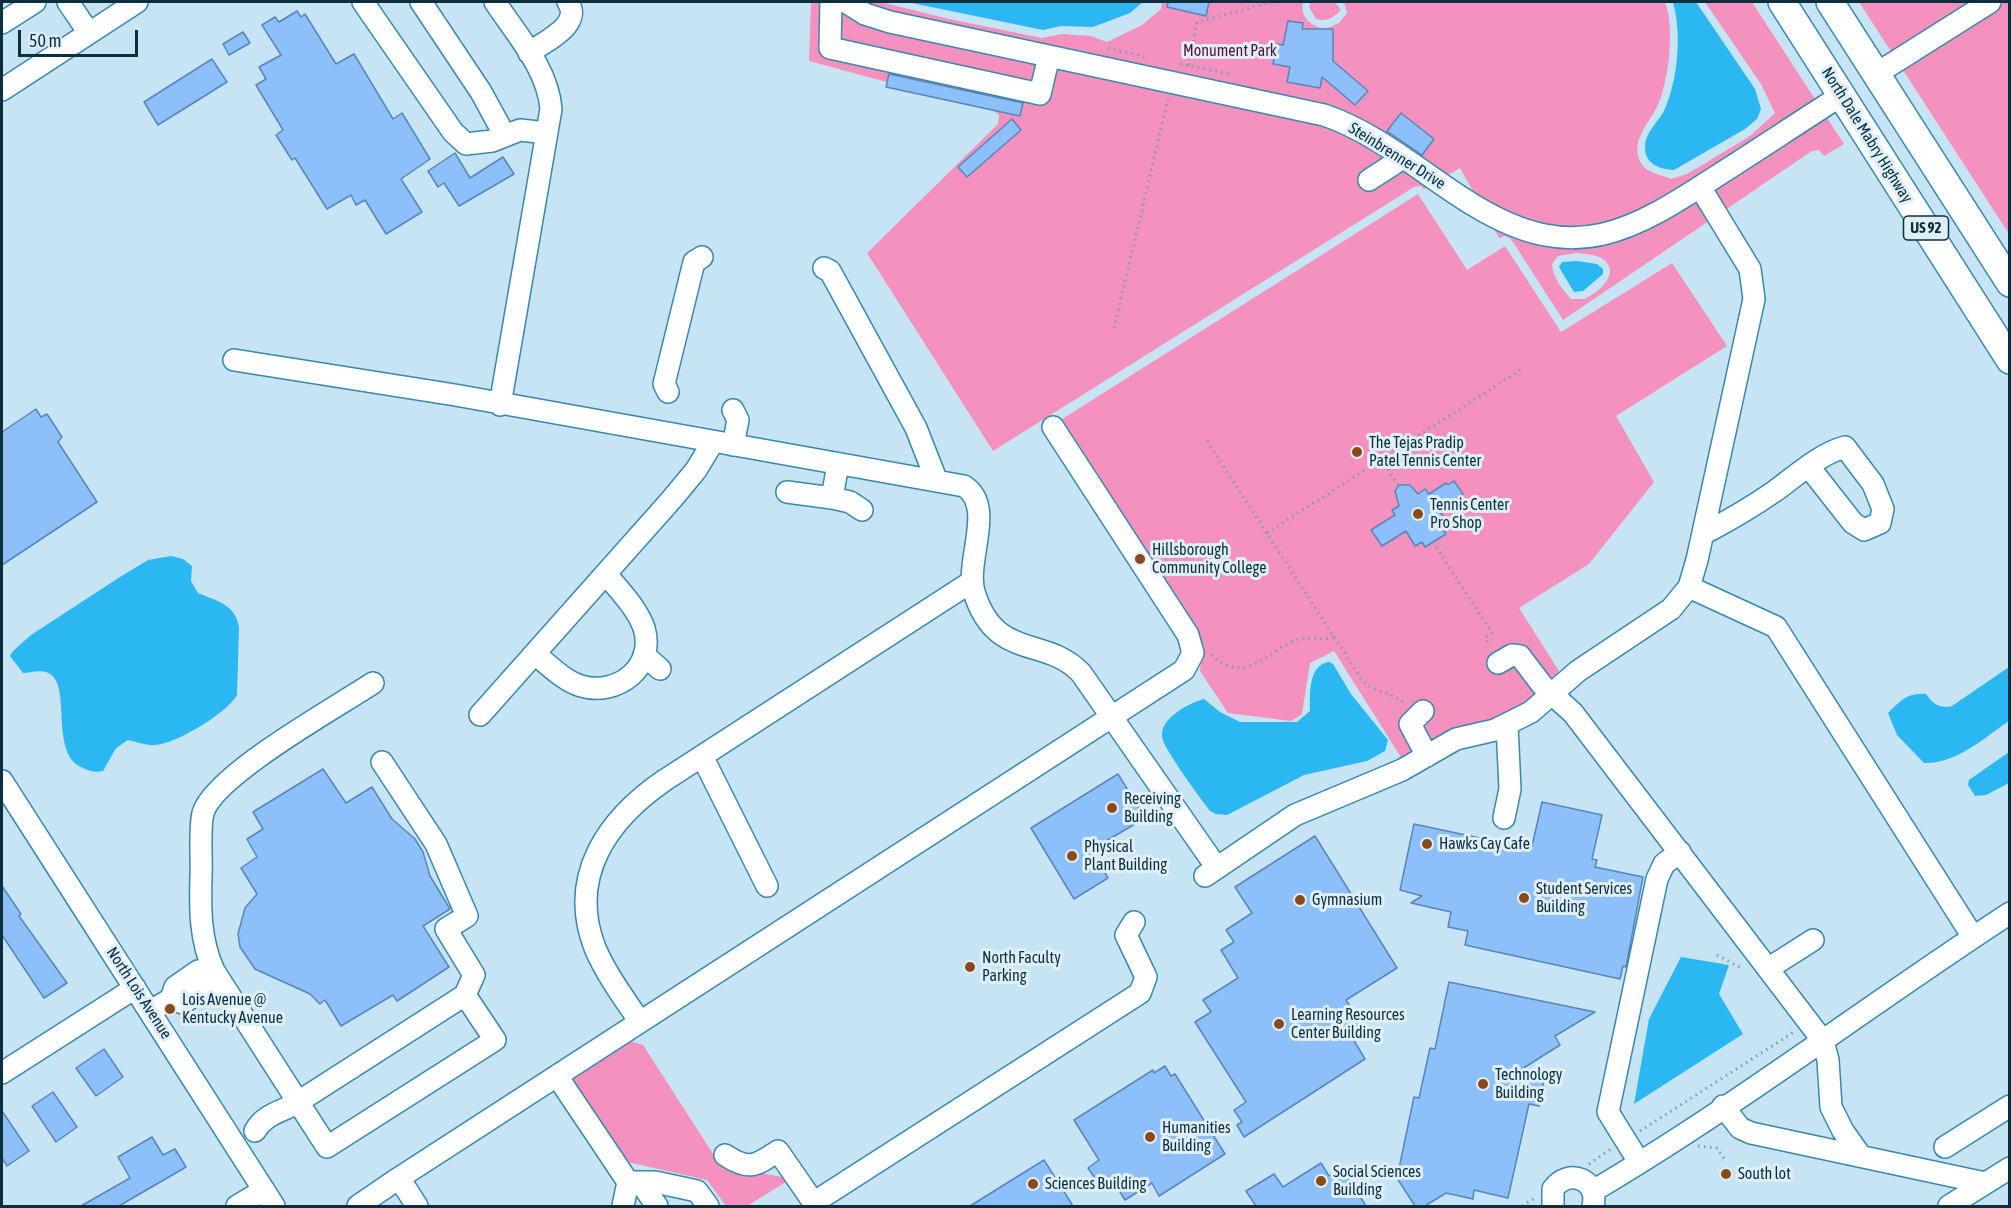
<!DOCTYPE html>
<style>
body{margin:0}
#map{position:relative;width:2011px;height:1208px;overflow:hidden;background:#c7e4f5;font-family:"Asap Condensed",sans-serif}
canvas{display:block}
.frame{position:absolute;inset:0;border:3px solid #0c2f3f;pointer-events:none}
.scale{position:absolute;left:18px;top:30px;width:120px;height:27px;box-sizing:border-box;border:3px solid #0c2f3f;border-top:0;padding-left:8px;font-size:18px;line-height:21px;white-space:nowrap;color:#0c2f3f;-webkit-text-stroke:4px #e0eff7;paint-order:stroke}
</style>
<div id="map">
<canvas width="2011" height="1208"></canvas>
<div class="frame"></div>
<div class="scale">50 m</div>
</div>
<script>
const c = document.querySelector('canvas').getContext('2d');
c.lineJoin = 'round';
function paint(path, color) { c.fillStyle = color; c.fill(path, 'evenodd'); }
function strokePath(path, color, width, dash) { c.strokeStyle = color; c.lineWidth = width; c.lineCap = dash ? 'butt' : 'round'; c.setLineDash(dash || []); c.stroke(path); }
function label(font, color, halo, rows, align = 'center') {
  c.font = font + ' "Asap Condensed",sans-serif'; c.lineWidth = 6; c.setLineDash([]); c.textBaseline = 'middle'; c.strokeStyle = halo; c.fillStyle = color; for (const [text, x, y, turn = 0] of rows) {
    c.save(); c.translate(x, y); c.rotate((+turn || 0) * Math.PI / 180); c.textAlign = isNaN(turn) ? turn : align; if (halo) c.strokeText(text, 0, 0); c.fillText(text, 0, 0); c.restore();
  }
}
paint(new Path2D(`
 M811,2H881L949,19L1042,38L1062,34L1091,36L1107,42L1142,25L1161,9L1162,2H1303C1300,18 1311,26 1325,29L1339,23L1347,13L1344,2H1665C1675,27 1669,82 1657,107C1648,124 1631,141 1640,161C1646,174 1660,174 1671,179L1687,174L1750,136L1775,113L1761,84L1705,2H1752L1844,144L1824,156L1819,150L1812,151L1563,320L1511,239L1505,236L1499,238L1460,168L1424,189L1421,186L1414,187L993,451L867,253L998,124L999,115L994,111L809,61ZM1577,253C1584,254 1595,254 1601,258C1623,271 1600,292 1584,299H1571C1562,289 1553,278 1552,264L1558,256Z
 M1311,2H1335L1341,10C1333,18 1327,22 1316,19L1309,7Z
 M1859,2H2009V234Z
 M1418,194L1467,270L1505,246L1561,332L1672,263L1727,346L1616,416L1654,482L1589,564L1519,608L1559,671L1523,707L1505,717L1459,727L1402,759L1334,651L1310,663L1302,714L1291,721L1228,713L1200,671L1202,644L1059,421Z
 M630,1041L643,1045L717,1160L724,1165L791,1179L747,1206H726L707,1180L623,1161L569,1078Z`), '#f591be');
paint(new Path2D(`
 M907,2H1143L1130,13L1093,27L1061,26L1043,30Z
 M1673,2H1696L1755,89L1761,109L1757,119L1745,129L1674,170C1659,169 1645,164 1645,147C1645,133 1658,122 1664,111C1678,80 1682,34 1673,2Z
 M1577,261L1597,264L1603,269V274L1583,291L1574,292L1559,267L1562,262Z
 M171,556L183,559L192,566L191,581L198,593C217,601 235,604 239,627L237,695C227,713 177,743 156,745C148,746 137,742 128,740L116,748L103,771C95,773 89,771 81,767C48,751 74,680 46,672C40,670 29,673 23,673L10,656L13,651L31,635L120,577L148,560Z
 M1329,662L1333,664L1351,694L1388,740L1385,751L1367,761L1304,775L1227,815L1216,814L1210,811C1201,799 1163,748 1162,737C1160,718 1189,703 1204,699L1220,712L1240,722H1297L1310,711C1310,694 1308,665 1329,662Z
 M2009,667V721C1984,738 1956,764 1924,763L1897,735L1888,713C1900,701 1908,692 1926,694C1933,704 1940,709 1952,706Z
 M2009,752V783L1986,795L1975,796L1968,785L1969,780Z
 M1681,957L1729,965L1719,994L1743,1034L1634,1104L1649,1019Z`), '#2bb7f1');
const building = new Path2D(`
 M1168,2H1209L1206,16L1167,7Z
 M297,11L301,17L305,14L336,64L354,54L393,119L402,113L430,159L401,179L422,212L386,234L365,200L356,205L351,195L327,209L295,158L292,160L276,135L283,130L256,85L266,79L259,67L281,55L262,25L275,17L279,22Z
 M1288,21L1303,23L1302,29H1333V61L1368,91L1355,105L1322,77L1320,88L1287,82L1290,67L1273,64L1277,44L1283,45Z
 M243,32L250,43L229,55L223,44Z
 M212,59L227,82L158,125L144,102Z
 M889,74L1023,103L1020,116L886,87Z
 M1401,113L1434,139L1422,155L1387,131Z
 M1012,119L1021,130L967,177L958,167Z
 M455,153L470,178L503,157L514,174L459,206L444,183L438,187L428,171Z
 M36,409L41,417L47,414L62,437L58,442L97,502L2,565V432Z
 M1454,481L1463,494L1439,510L1448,524L1442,528L1446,534L1425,547L1422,542L1415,546L1406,531L1382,546L1371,530L1395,515L1392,510L1399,506L1395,491L1399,485H1410L1418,494L1425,489L1429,494L1446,483L1448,485Z
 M323,769L346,803L372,787L392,819L415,839L423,852L430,876L450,909L423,926L449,967L397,1001L393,995L341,1026L325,1000L320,1004L310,994L255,969L240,947L238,934L245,908L257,894L241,868L257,857L247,839L263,829L253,812Z
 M1118,774L1145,818L1091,850L1108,878L1074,899L1031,828Z
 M1542,802L1602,815L1592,859L1597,860L1595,867L1643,877L1626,967L1623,966L1620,979L1465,945L1468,931L1448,927L1451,912L1411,903L1422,896L1400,890L1414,824L1527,848V845L1532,846Z
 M1315,836L1397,968L1346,1000L1362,1026L1350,1034L1365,1059L1244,1137L1237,1125L1242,1122L1234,1110L1246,1102L1195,1022L1211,1012L1203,1000L1238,978L1221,950L1234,942L1226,930L1252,913L1235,887Z
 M2,886L21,914L19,916L67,983L44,998L2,935Z
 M1449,982L1595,1012L1555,1036L1560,1045L1522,1069L1545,1074L1539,1106L1529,1104L1508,1198L1474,1190L1473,1199L1446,1193L1425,1206H1415L1397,1178L1414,1097L1419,1098L1430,1048L1435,1049Z
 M104,1049L123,1077L96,1096L76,1068Z
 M1165,1066L1171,1076L1175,1074L1225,1154L1159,1196L1152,1183L1125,1200L1112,1179L1100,1186L1088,1168L1099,1160L1074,1120L1153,1070L1154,1073Z
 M53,1092L77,1127L56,1142L32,1106Z
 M2,1111L29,1151L7,1166L2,1158Z
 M152,1137L163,1155L175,1149L186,1167L119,1206H81L130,1178L118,1157Z
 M1044,1160L1073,1206H970Z
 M1321,1163L1329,1176L1342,1168L1366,1206H1256L1246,1191L1274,1174L1283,1187Z`);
paint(building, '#8dbff8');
strokePath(building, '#5686bb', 1.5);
const minor = new Path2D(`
 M68,2L89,33
 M363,2L453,132L466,144L492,141L520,130L547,133
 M421,2L481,92L505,136
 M495,2C516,34 548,69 551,109L500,405
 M831,2L830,48L1040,94L1049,56
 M846,2L865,14L890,22L1324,115C1380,134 1425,176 1475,206C1576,267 1632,231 1720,174C1761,148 1801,121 1842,95
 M2,23L35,2
 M529,53C545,41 583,25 568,2
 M1876,74L1990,2
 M2,90L137,2
 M1369,180L1403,158
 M824,268L830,271L916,428L936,479
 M234,360L455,395L964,486C997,507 963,563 975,595C997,661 1046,636 1081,673L1217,868
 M668,392L664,384L694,262L702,257
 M733,410L738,420L733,445
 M838,464L832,498L850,502L862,510
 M787,492L832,498
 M1703,534C1728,521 1752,507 1775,491C1796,476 1819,454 1845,447L1873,484L1883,509L1880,523L1864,530L1853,523L1809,467
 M1689,587L1776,627L1973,937
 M535,654C549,665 564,681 581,686C617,697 656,667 644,628C637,608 619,590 606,574
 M644,655L660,669
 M1498,663L1512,655L1520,656L1542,685L1573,713L1823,1041L1828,1060L1831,1107L1843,1131L1860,1155
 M1423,711L1410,724L1427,756
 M480,715L672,499L696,470L713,442
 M702,756L767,886
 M382,762L436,844L467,916L446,929L474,975L465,995
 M2,781L274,1206
 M1504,818L1510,789L1507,725
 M1205,876L1295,815L1402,770L1456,739L1495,730L1531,712L1578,671L1671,609L1689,587L1697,560L1754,299L1750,269L1700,187
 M1769,968L1813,940
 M171,999L183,1003L208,986V975
 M150,1011L171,999L175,987L198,971L208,975
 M640,1022C624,998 606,974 595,948C567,876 608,819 665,780L971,582
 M2,1073L135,988
 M557,1076L628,1182L623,1206
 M1723,1106L1740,1128L1751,1133L1985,1183
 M255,1131C265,1113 283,1112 298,1102L327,1147L495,1040L465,995L298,1102L214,971C200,940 200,910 201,877C202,859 199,829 203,813C214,775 337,707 373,683
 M1945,1147L2010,1106
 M725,1155C749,1171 755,1166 778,1151L816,1206
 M1639,1162L1608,1112L1657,879L1664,864L1680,852
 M399,1178L417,1206
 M628,1182H655L697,1191L708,1206
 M640,1182L657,1206
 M1593,1191C1737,1106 1870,1004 2010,913
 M813,1203L1140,993L1146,977L1126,935L1134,922
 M237,1206L264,1190
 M358,1206L399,1178L1184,670L1193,653L1188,635L1053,427
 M1553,1206V1189C1569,1167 1599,1180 1593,1206
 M1949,1206L2010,1168`);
const major = new Path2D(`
 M1782,2L2010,360
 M1830,2L2010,283`);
strokePath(minor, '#3788ae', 24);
strokePath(major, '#3788ae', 30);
strokePath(new Path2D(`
 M1108,48L1147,57
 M1180,64L1229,74
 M1189,65L1197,22L1273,2
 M1114,328L1168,99
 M1207,441L1362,680C1373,692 1392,692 1404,703
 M1381,459L1398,485
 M1267,533L1522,369
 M1433,542L1492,633L1485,638L1490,646
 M1211,655C1249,686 1264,652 1296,640C1309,636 1322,641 1334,637
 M1717,955L1743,969
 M1640,1131L1794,1032
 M1698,1146L1717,1148L1725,1160
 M1589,1164L1611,1149
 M1522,1206L1535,1198`), '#7e9dae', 3, [1.5, 4.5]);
strokePath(minor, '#fff', 21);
strokePath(major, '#fff', 27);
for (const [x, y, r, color] of [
 [1357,452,6,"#8b4818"],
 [1418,514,6,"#8b4818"],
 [1140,559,6,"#8b4818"],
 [1112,808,6,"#8b4818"],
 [1427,844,6,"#8b4818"],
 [1072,856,6,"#8b4818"],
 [1524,898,6,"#8b4818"],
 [1300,900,6,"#8b4818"],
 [970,967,6,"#8b4818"],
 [170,1009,6,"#8b4818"],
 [1279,1024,6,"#8b4818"],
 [1483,1084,6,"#8b4818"],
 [1150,1137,6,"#8b4818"],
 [1726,1174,6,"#8b4818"],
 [1321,1181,6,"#8b4818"],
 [1033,1184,6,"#8b4818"]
]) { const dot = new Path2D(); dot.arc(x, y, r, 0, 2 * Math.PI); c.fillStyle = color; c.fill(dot); strokePath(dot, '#e0eff7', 2); }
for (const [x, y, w] of [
 [1926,228,45]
]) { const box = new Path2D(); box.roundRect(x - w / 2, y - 12, w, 24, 4.5); c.fillStyle = '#e0eff7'; c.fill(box); strokePath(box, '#0c2f3f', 1.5); }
label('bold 15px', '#0c2f3f', null, [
 ["US 92",1926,228]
]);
label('16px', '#551436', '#e0eff7', [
 ["Monument Park",1230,51]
]);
label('16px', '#0c2f3f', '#e0eff7', [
 ["North Dale Mabry Highway",1867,135,58],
 ["Steinbrenner Drive",1397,156,32],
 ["North Lois Avenue",139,993,57]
]);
label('16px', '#0c2f3f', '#e0eff7', [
 ["The Tejas Pradip",1369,443],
 ["Patel Tennis Center",1369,461],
 ["Tennis Center",1430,505],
 ["Pro Shop",1430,523],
 ["Hillsborough",1152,550],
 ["Community College",1152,568],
 ["Receiving",1124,799],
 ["Building",1124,817],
 ["Hawks Cay Cafe",1439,844],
 ["Physical",1084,847],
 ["Plant Building",1084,865],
 ["Student Services",1536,889],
 ["Building",1536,907],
 ["Gymnasium",1312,900],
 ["North Faculty",982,958],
 ["Parking",982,976],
 ["Lois Avenue @",182,1000],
 ["Kentucky Avenue",182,1018],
 ["Learning Resources",1291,1015],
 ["Center Building",1291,1033],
 ["Technology",1495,1075],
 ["Building",1495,1093],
 ["Humanities",1162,1128],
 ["Building",1162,1146],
 ["Social Sciences",1333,1172],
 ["Building",1333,1190],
 ["South lot",1738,1174],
 ["Sciences Building",1045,1184]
], 'left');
</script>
